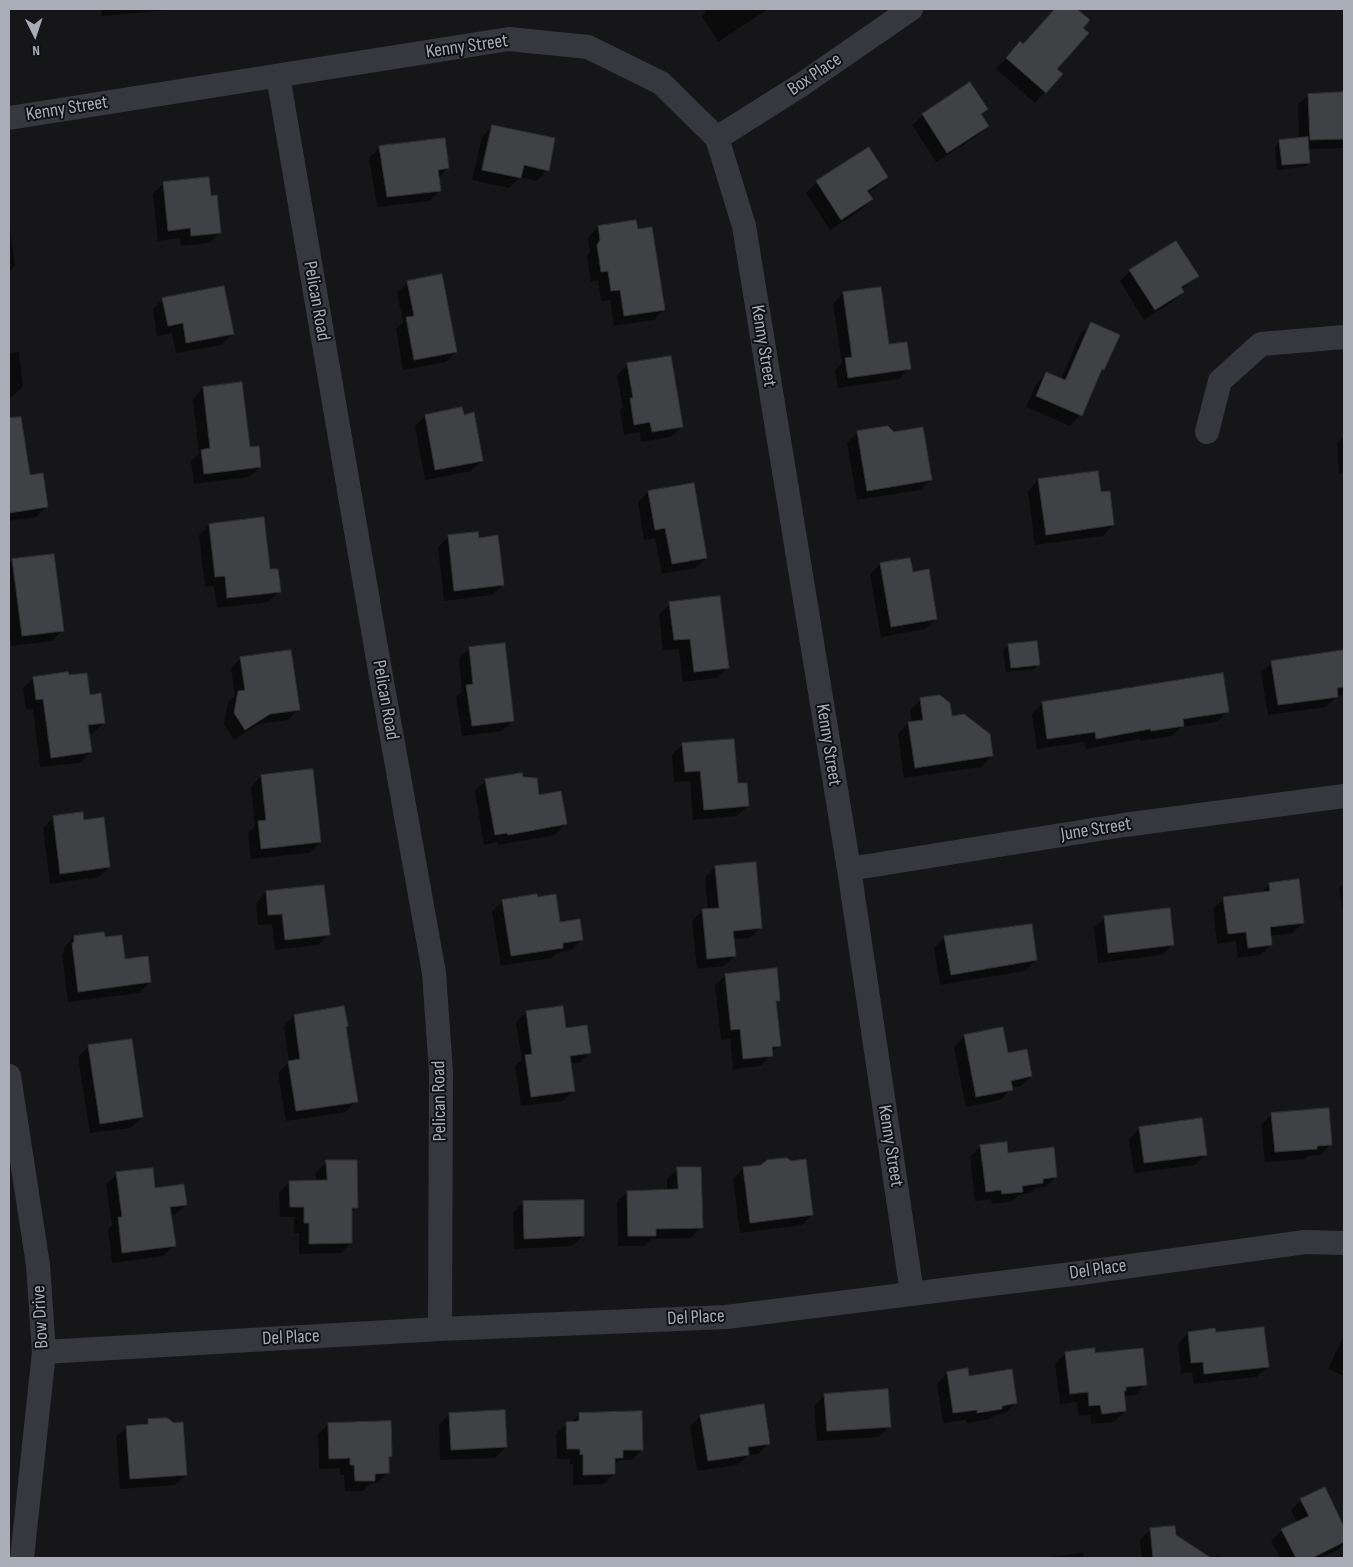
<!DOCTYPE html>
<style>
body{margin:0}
#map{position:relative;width:1353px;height:1567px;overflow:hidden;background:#161618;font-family:"Sofia Sans Condensed",sans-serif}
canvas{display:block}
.frame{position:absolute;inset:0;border:10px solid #a8adb8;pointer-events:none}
.north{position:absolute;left:10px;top:10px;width:50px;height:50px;-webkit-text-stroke:4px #111113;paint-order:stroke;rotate:176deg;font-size:14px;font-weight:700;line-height:20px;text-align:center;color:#a8adb8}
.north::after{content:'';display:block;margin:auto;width:18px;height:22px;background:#a8adb8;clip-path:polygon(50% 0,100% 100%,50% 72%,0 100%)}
</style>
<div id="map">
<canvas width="1353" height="1567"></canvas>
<div class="frame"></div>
<div class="north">N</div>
</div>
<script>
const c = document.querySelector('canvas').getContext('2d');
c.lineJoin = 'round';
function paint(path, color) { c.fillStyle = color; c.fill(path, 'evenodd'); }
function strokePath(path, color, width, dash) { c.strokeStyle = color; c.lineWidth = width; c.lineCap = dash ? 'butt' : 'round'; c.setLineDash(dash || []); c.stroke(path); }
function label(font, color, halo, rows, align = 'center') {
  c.font = font + ' "Sofia Sans Condensed",sans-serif'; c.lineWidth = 4; c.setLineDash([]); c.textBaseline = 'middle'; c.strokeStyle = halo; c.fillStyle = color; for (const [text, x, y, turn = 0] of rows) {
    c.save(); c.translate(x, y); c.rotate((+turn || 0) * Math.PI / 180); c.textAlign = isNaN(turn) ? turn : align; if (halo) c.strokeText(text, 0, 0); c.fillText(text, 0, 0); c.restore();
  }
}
paint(new Path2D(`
 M101,9H180L102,16Z
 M704,9H768L718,42L702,16L706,12Z
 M1055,9H1075L1088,20L1055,69L1061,74L1035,103L996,69L1020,43L1023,45Z
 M1344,93V148L1308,149L1309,162L1304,167L1277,170L1275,146L1280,141L1299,139L1298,105L1308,95Z
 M986,109L980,115L987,126L977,136L936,162L912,125L923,115Z
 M492,126L547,170L537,181L520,177L509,188L472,180L482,137Z
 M379,148L448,168L438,178L439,191L429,201L377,207L369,158Z
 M868,149L887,177L876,188L867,193L871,199L861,210L830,230L806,193L817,182Z
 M164,183L210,197L220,232L209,243L181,246L180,238L158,241L153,194Z
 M9,221L15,266L9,272Z
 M598,227L664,309L654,320L614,326L610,300L601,301L598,280L591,282L587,257L590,252L588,238Z
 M1130,271L1197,276L1181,290L1183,292L1172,302L1144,320L1120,281Z
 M408,282L456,351L446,362L403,370L396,329L403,322L397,293Z
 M843,293L910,368L899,379L838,388L835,370L842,363L833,304Z
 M163,299L232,334L222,345L176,353L172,333L157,336L153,309Z
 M1091,324L1103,369L1099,374L1080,415L1070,426L1026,407L1036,384L1047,373L1061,379L1080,334Z
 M19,352L23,386L12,397H9V353Z
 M628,364L682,427L671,437L641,442L640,432L624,435L620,410L623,407L617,375Z
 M241,384L249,449L260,467L249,477L194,484L191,461L199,454L193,399L203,388Z
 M425,416H463L482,461L471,471L425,480L415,426Z
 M858,432L931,479L920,490L857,500L847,443Z
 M1344,436V473L1339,474L1337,443Z
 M23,439L29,476L47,506L36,517L9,521V441Z
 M1038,480L1100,494L1113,525L1103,536L1035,545L1028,491Z
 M648,492L706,558L696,568L662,574L655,538L644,540L638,502Z
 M209,525L268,571L279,591L269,602L217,608L214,586L205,587L199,535Z
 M449,536L478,539L503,585L492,595L444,601L438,547Z
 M13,560L62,630L52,641L11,646L9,624V564Z
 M880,564L912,573L936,618L925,629L881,637L870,575Z
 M670,604L728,667L717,678L683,682L679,649L663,650L659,614Z
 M504,645L513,721L502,731L462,736L456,697L462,691L459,659L469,649Z
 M1008,646L1039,664L1034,669L1006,672L1003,651Z
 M1344,652V695L1338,696L1326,707L1268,715L1261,673L1272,662Z
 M241,658L299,709L288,720L259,724L234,740L224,724L228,702L235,696L231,668Z
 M34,678L89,696L104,723L93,733L88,734L90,752L80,763L40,767L33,709L26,710L23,688Z
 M921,700L951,717L992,756L981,767L904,778L898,734L908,723H912L910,710Z
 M1042,704L1227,711L1217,722L1181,727L1172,736L1140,741V739L1086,749L1084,742L1037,749L1032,714Z
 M683,744L737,785L748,806L737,816L693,820L690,781L674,782L672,755Z
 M311,771L320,842L309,853L251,859L248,833L255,826L251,787L261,776Z
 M522,778L565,824L555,835L498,845L497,842L484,845L475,791L486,780Z
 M54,817L83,821L109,867L99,877L50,884L43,828Z
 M715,867L761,927L750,938L733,939L735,956L724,966L697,969L692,921L702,911L708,910L705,878Z
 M1344,883V922L1339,888Z
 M1270,884L1303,923L1292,933L1269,936L1271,945L1260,955L1238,958L1236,941L1217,944L1213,909L1224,898L1260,894Z
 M266,892L329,934L318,945L275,950L272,924L258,925L256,903Z
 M503,901L559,924L582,940L571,950L557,953L551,958L501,966L492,911Z
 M1105,917L1172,945L1162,955L1098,963L1094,928Z
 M74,937L104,939L124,960L150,982L139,993L68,1002L62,954L64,952V948Z
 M945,937L1036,960L1025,971L940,985L934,948Z
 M726,975L779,1000L775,1004L779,1045L761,1066L733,1069L730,1039L721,1040L715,985Z
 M527,1012L565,1029L590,1052L579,1063L570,1064L574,1090L563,1101L521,1106L515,1066L522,1060L516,1022Z
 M294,1016L344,1028L356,1101L346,1112L286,1121L278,1073L289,1062L284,1026Z
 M964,1036L1007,1054L1031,1076L1021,1086L1011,1088L1001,1100L966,1107L954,1047Z
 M89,1046L142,1117L131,1128L90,1133L78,1057Z
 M1272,1114L1331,1144L1320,1155L1308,1156L1305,1159L1265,1162L1261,1125Z
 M1140,1128L1206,1154L1195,1165L1134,1173L1129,1139Z
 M981,1146L1007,1154L1056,1177L1045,1187L1036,1188L1031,1193L1019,1195L1011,1202L992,1204L991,1199L975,1201L970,1157Z
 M327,1162L357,1207L351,1213V1242L341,1253L299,1254V1233H294V1217H280L279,1193L289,1182H316V1172Z
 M790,1162L812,1215L802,1225L740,1233L733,1179L744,1168Z
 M678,1169L701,1227L691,1238L651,1239L644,1246H618L617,1202L627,1192L667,1191V1179Z
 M117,1174L186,1205L175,1215L170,1216L174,1245L164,1256L112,1263L108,1229L112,1225L106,1184Z
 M523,1203L583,1236L572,1246L514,1249L513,1213Z
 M1188,1333L1215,1334L1267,1367L1257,1377L1194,1384L1192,1372L1181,1373L1178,1344Z
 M1344,1335V1376L1328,1369Z
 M1066,1353L1094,1354L1146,1384L1135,1395L1123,1396L1125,1411L1114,1422L1091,1424L1090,1415L1079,1416L1077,1402L1060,1404L1055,1364Z
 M947,1373L968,1377L1016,1403L1005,1413L995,1415L990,1419L967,1423L966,1420L943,1423L937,1384Z
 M825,1395L889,1426L879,1437L817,1441L814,1406Z
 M449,1414L506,1447L495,1458L440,1460L439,1425Z
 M579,1414L642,1449L632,1460H619L614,1465V1474L604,1484L573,1485V1464H570V1459H557L556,1434L567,1423H571Z
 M701,1416L769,1443L758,1454L747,1456L737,1465L697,1471L690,1426Z
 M149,1420L186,1475L175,1485L120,1489L116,1437L127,1427L143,1426Z
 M329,1424L390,1456L387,1459L388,1473L377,1483L370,1484L363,1491H345L344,1475H340V1468L319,1469L318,1434Z
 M1324,1489L1344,1530V1544L1338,1550L1321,1558H1280L1271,1541L1282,1530L1297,1523L1291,1510L1301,1500Z
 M1151,1529L1175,1536L1208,1557L1221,1556V1558H1142L1140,1540Z
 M1083,1553L1084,1558H1040H1041Z`), '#0007');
const building = new Path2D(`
 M1055,9H1077L1090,20L1083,28L1089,33L1057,69L1063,74L1046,93L1006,58L1020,41L1023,44Z
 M970,82L988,109L981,114L989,126L947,153L922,114Z
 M1344,92V139L1310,140L1308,94Z
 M492,125L555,138L549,171L524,165L521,178L482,170Z
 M1308,137L1310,163L1282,165L1279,140Z
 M445,138L449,168L438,170L441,191L387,197L379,146Z
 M869,147L888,177L867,191L873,199L841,220L816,181Z
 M209,177L211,196L217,195L221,233L191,236L190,228L168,231L163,182Z
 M636,220L638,229L652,227L665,310L624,316L620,290L611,291L608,271L601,272L597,245L600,240L598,226Z
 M1176,241L1199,276L1181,287L1184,292L1155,310L1129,270Z
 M442,274L457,352L414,360L406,317L414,316L407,281Z
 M224,286L234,334L186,343L183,323L168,326L162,298Z
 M881,287L889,344L907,342L911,369L848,378L845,358L852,357L843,292Z
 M1091,322L1120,335L1104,370L1102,369L1082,416L1036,396L1046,372L1065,380Z
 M671,356L683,427L652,432L650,422L634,425L630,398H633L627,363Z
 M242,382L250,447L259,446L261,467L204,474L201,450L210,448L203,387Z
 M462,407L464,415L474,412L483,461L435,470L425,415Z
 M21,417L30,475L43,473L48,507L9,513V418Z
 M888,426L894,432L923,427L932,480L867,491L857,431Z
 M1098,471L1101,492L1110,491L1114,525L1046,535L1038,479Z
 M694,483L707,558L672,564L665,528L655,530L648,491Z
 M264,517L270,569H278L281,592L227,598L225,576L215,577L209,524Z
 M478,532L479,538L498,535L504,585L454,591L448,535Z
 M54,554L64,631L22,636L12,559Z
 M910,558L913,572L929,569L937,619L891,627L880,563Z
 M720,596L729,668L694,672L690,639L674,640L669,602Z
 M1037,641L1040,665L1011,668L1008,644Z
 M505,643L514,721L472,726L466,685L473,684L469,647Z
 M291,650L300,710L270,714L245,730L234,713L238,691L245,690L240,657Z
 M1344,650V687L1337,688L1338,697L1278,705L1271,661Z
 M68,672L69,675L87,673L90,695L101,693L105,723L88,725L92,752L51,758L43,699L36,700L33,677Z
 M1223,673L1229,712L1183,719L1184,726L1151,731L1150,729L1096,739L1095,732L1047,739L1042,702Z
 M940,695L950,703L952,716L964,714L990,734L993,756L915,768L908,722L923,720L920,698Z
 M734,739L738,783H747L749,806L704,810L700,771L685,772L682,743Z
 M313,769L321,842L261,849L258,821L266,820L261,775Z
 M522,773L523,777L537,778L539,795L561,791L567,824L508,835L507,833L495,835L485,779Z
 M83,812L84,820L104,817L110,867L60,874L53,816Z
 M756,862L762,928L733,931L736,956L707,959L702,909L719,908L715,866Z
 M1299,879L1304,923L1270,927L1272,945L1248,948L1246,932L1228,934L1223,897L1270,891L1269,883Z
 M324,885L330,935L285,940L282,914L268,915L266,891Z
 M537,894L538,897L556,894L560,922L580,919L583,940L563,943V948L511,956L502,900Z
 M1170,908L1174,945L1108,953L1104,916Z
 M1032,924L1037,960L951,975L944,936Z
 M104,932L105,937L122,935L125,959L148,956L151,982L78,992L72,943L74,942V936Z
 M777,968L780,1001H776L781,1046L772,1047L773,1056L743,1059L740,1029L731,1030L725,974Z
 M344,1006L348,1026L346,1027L358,1102L296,1111L288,1061L300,1059L294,1015Z
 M563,1006L566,1028L587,1025L591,1053L570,1056L575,1091L531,1097L525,1055L532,1054L526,1011Z
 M1003,1027L1008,1053L1027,1049L1032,1076L1011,1081L1013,1090L976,1097L964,1035Z
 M132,1039L143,1117L100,1124L88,1045Z
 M1329,1108L1332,1145L1317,1146V1149L1275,1152L1271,1113Z
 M1202,1118L1207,1155L1144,1163L1139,1127Z
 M1007,1142L1008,1153L1054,1147L1057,1177L1043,1179V1183L1022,1186L1023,1192L1002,1194L1001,1190L986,1192L980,1145Z
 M787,1158L791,1161L806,1159L813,1215L750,1223L743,1167L761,1165L767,1160Z
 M326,1160H357L358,1208H352V1243L309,1244V1223H304V1207H290L289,1181L327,1180Z
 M677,1167H701L703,1228L656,1229V1236H628L627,1191L678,1189Z
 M153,1168L155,1188L184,1184L187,1205L170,1207L176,1246L122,1253L118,1217H122L116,1172Z
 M584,1200V1236L524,1239L523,1201Z
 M1264,1327L1269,1367L1204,1374L1203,1362L1191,1363L1188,1332L1215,1328L1216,1332Z
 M1095,1348V1353L1143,1348L1147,1385L1126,1387V1391H1124L1126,1411L1102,1414L1100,1405L1089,1406L1088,1392L1070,1394L1065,1352Z
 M968,1368L969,1376L1012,1369L1017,1403L1002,1406V1409L977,1413V1410L953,1413L947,1372Z
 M888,1389L891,1427L827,1431L824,1394Z
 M764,1404L770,1444L748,1447L749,1455L708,1461L700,1415Z
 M505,1410L507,1447L451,1450L449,1413Z
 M642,1411L643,1450H623V1458H615V1474L583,1475V1454L580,1455V1449H567L566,1422L579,1421V1413Z
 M167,1418L174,1423L183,1422L187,1475L130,1479L126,1426L148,1424V1419Z
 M391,1421L392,1456L389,1457V1473L375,1474V1481H355L354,1465H350V1458L329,1459L328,1423Z
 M1325,1487L1344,1527V1542L1312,1558H1296L1281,1529L1309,1516L1300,1499Z
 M1175,1526L1176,1535L1211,1558H1153L1150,1528Z`);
paint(building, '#404145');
strokePath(building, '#303034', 1);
strokePath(new Path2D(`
 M278,76L379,665L434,973L441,1072L440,1329
 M9,118L509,39L588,47L661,83L717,138L744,226L849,869L912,1293
 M717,138L801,85L911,9
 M1207,432L1220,381L1261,344L1344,337
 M849,869L1124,825L1344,796
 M9,1076L38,1265L44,1352L22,1558
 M44,1352L440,1329L726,1317L1080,1273L1305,1242L1344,1243`), '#37383d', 24);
label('19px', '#a8adb8', '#111113', [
 ["Kenny Street",467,47,-8],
 ["Box Place",815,75,-34],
 ["Kenny Street",67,109,-9],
 ["Pelican Road",316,301,80],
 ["Kenny Street",763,346,81],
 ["Pelican Road",385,700,80],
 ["Kenny Street",828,745,81],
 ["June Street",1096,830,-9],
 ["Pelican Road",440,1101,-91],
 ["Kenny Street",890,1146,81],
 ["Del Place",1098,1270,-8],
 ["Bow Drive",41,1317,-93],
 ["Del Place",696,1318,-3],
 ["Del Place",291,1338,-3]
]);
</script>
